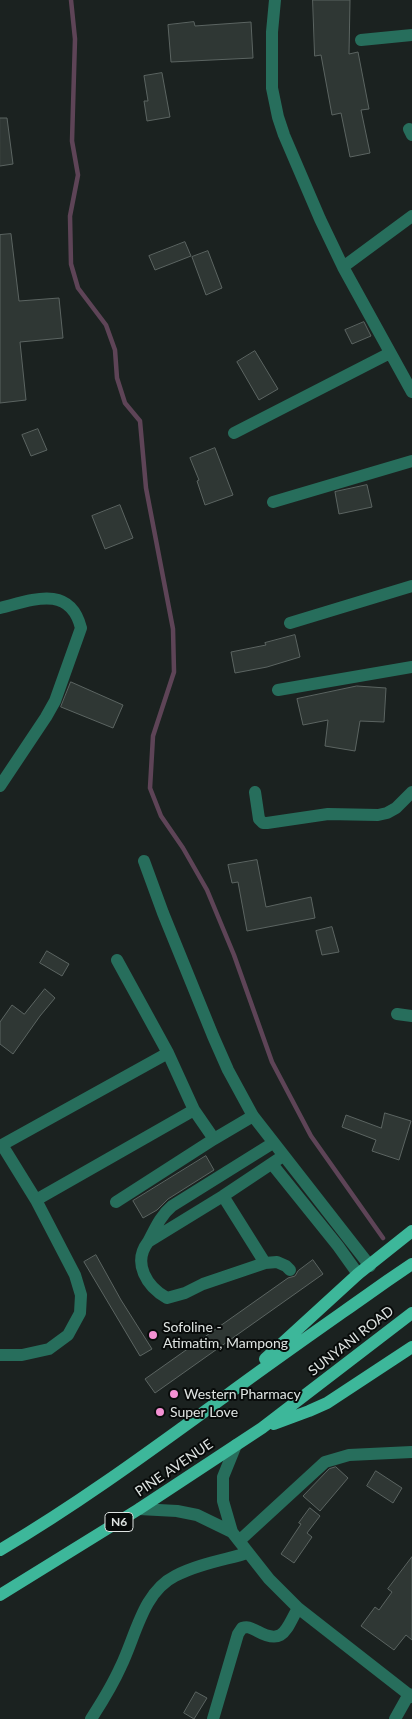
<!DOCTYPE html>
<style>
body{margin:0}
canvas{display:block;background:#1b2220}
</style>
<canvas width="412" height="1719"></canvas>
<script>
const c = document.querySelector('canvas').getContext('2d');
c.lineJoin = 'round';
function strokePath(path, color, width, dash) { c.strokeStyle = color; c.lineWidth = width; c.lineCap = dash ? 'butt' : 'round'; c.setLineDash(dash || []); c.stroke(path); }
function paint(path, color) { c.fillStyle = color; c.fill(path, 'evenodd'); }
function label(font, color, halo, rows, align = 'center') {
  c.font = font + ' Lato,sans-serif'; c.lineWidth = 4; c.setLineDash([]); c.textBaseline = 'middle'; c.strokeStyle = halo; c.fillStyle = color; for (const [text, x, y, turn = 0] of rows) {
    c.save(); c.translate(x, y); c.rotate((+turn || 0) * Math.PI / 180); c.textAlign = isNaN(turn) ? turn : align; if (halo) c.strokeText(text, 0, 0); c.fillText(text, 0, 0); c.restore();
  }
}
strokePath(new Path2D(`
 M71,0L75,39L72,141L78,175L70,216L71,264L78,288L106,325L115,350L117,378L125,403L140,421L146,488L173,629L174,672L153,736L150,788L161,816L183,848L207,890L234,955L272,1062L311,1136L383,1238`), '#5e4457', 4.5);
const building = new Path2D(`
 M313,0H350L349,54L358,52L369,109L361,110L370,153L350,157L341,113L332,115L321,55L315,56Z
 M194,22L195,26L251,22L253,58L171,62L168,25Z
 M162,73L170,117L147,121L144,101H148L144,76Z
 M0,118H7L13,164L0,166Z
 M11,234L19,301L59,298L63,338L20,342L26,400L0,403V235Z
 M185,242L191,256L155,270L149,256Z
 M208,251L222,288L206,295L192,257Z
 M364,322L371,336L352,344L345,330Z
 M255,351L278,389L259,400L237,362Z
 M38,429L47,450L31,456L22,435Z
 M215,448L233,495L205,505L197,481L199,480L190,458Z
 M367,485L372,507L339,514L335,492Z
 M120,505L133,538L105,549L92,516Z
 M295,635L300,657L267,667L235,673L231,652L266,645L265,643Z
 M71,682L123,705L113,728L61,707Z
 M357,686L386,688L384,722L360,721L355,751L325,746L328,720L303,725L297,699Z
 M257,860L266,907L311,897L315,918L247,931L238,882L232,883L228,865Z
 M332,927L339,952L322,955L316,931Z
 M47,951L69,964L62,976L40,963Z
 M45,989L55,998L40,1016L13,1054L0,1044V1022L12,1005L24,1014Z
 M385,1113L411,1121L399,1160L372,1151L376,1140L342,1127L346,1115L381,1128Z
 M206,1156L214,1170L168,1199L157,1210L143,1218L133,1201Z
 M96,1255L121,1300L152,1349L140,1356L84,1262Z
 M313,1260L323,1274L155,1393L145,1379L288,1278L295,1276L298,1271Z
 M336,1467L348,1478L320,1511L303,1496L329,1469Z
 M376,1471L402,1488L393,1503L367,1486Z
 M310,1508L320,1516L307,1533L312,1537L294,1563L281,1554L301,1524L299,1523Z
 M412,1557V1640L406,1635L394,1650L361,1626L375,1607L379,1610L392,1592L388,1589Z
 M196,1692L207,1698L194,1719L184,1713Z`);
paint(building, '#2f3734');
strokePath(building, '#5b6461', 1);
strokePath(new Path2D(`
 M275,0L272,32V88L278,117L284,135L320,219L343,267L412,392
 M361,40L412,35
 M409,129L412,135
 M343,267L412,216
 M234,433L390,353
 M273,502L412,461
 M0,608C32,600 70,584 81,628L55,701L46,717L0,786
 M290,623L412,586
 M278,690L412,667
 M255,792L259,819L263,823H267L328,814L378,815L387,813L396,808L412,792
 M144,861L163,913L213,1036L228,1070L253,1116L370,1266
 M117,960L168,1053L194,1110L214,1139L253,1116
 M397,1014L412,1016
 M0,1146L168,1053
 M283,1156L223,1196L148,1242C132,1263 147,1287 167,1298L185,1293L203,1284L265,1263L277,1262L286,1266L290,1270
 M272,1164L338,1246L358,1274
 M223,1196L265,1263
 M36,1200L194,1110
 M116,1202L214,1139
 M148,1242C155,1229 160,1216 172,1206L273,1143
 M0,1355H22L49,1349L68,1335L80,1313L81,1295L75,1275L36,1200L2,1145
 M236,1445L223,1477V1501L232,1532L269,1579L298,1608L412,1697
 M139,1509L177,1511L197,1515L232,1532
 M239,1541L325,1462L349,1455L412,1452
 M91,1719C102,1702 113,1684 121,1666C136,1635 143,1592 175,1576C198,1564 224,1560 248,1553
 M213,1719L238,1634L242,1628C248,1626 251,1628 257,1631C284,1646 286,1629 298,1608
 M395,1719L409,1694`), '#276e5c', 12);
strokePath(new Path2D(`
 M265,1359L358,1274L412,1231
 M274,1424L309,1411L327,1403L412,1347
 M0,1550C78,1504 150,1451 223,1398C277,1358 332,1320 387,1281L412,1264
 M0,1595L139,1509L262,1428L412,1313`), '#3db79a', 12);
for (const [x, y, r, color] of [
 [153,1335,5,"#f491d3"],
 [174,1394,5,"#f491d3"],
 [160,1412,5,"#f491d3"]
]) { const dot = new Path2D(); dot.arc(x, y, r, 0, 2 * Math.PI); c.fillStyle = color; c.fill(dot); strokePath(dot, '#080b0a', 2); }
for (const [x, y, w] of [
 [119,1522,28]
]) { const box = new Path2D(); box.roundRect(x - w / 2, y - 9.5, w, 19, 4); c.fillStyle = '#080b0a'; c.fill(box); strokePath(box, '#dfe4e2', 1); }
label('bold 12px', '#dfe4e2', null, [
 ["N6",119,1522]
]);
label('14px', '#dfe4e2', '#080b0a', [
 ["Sofoline -",163,1327],
 ["Atimatim, Mampong",163,1343],
 ["Western Pharmacy",184,1394],
 ["Super Love",170,1412]
], 'left');
label('14px', '#dfe4e2', '#080b0a', [
 ["SUNYANI ROAD",351,1341,-38],
 ["PINE AVENUE",174,1468,-34]
]);
</script>
